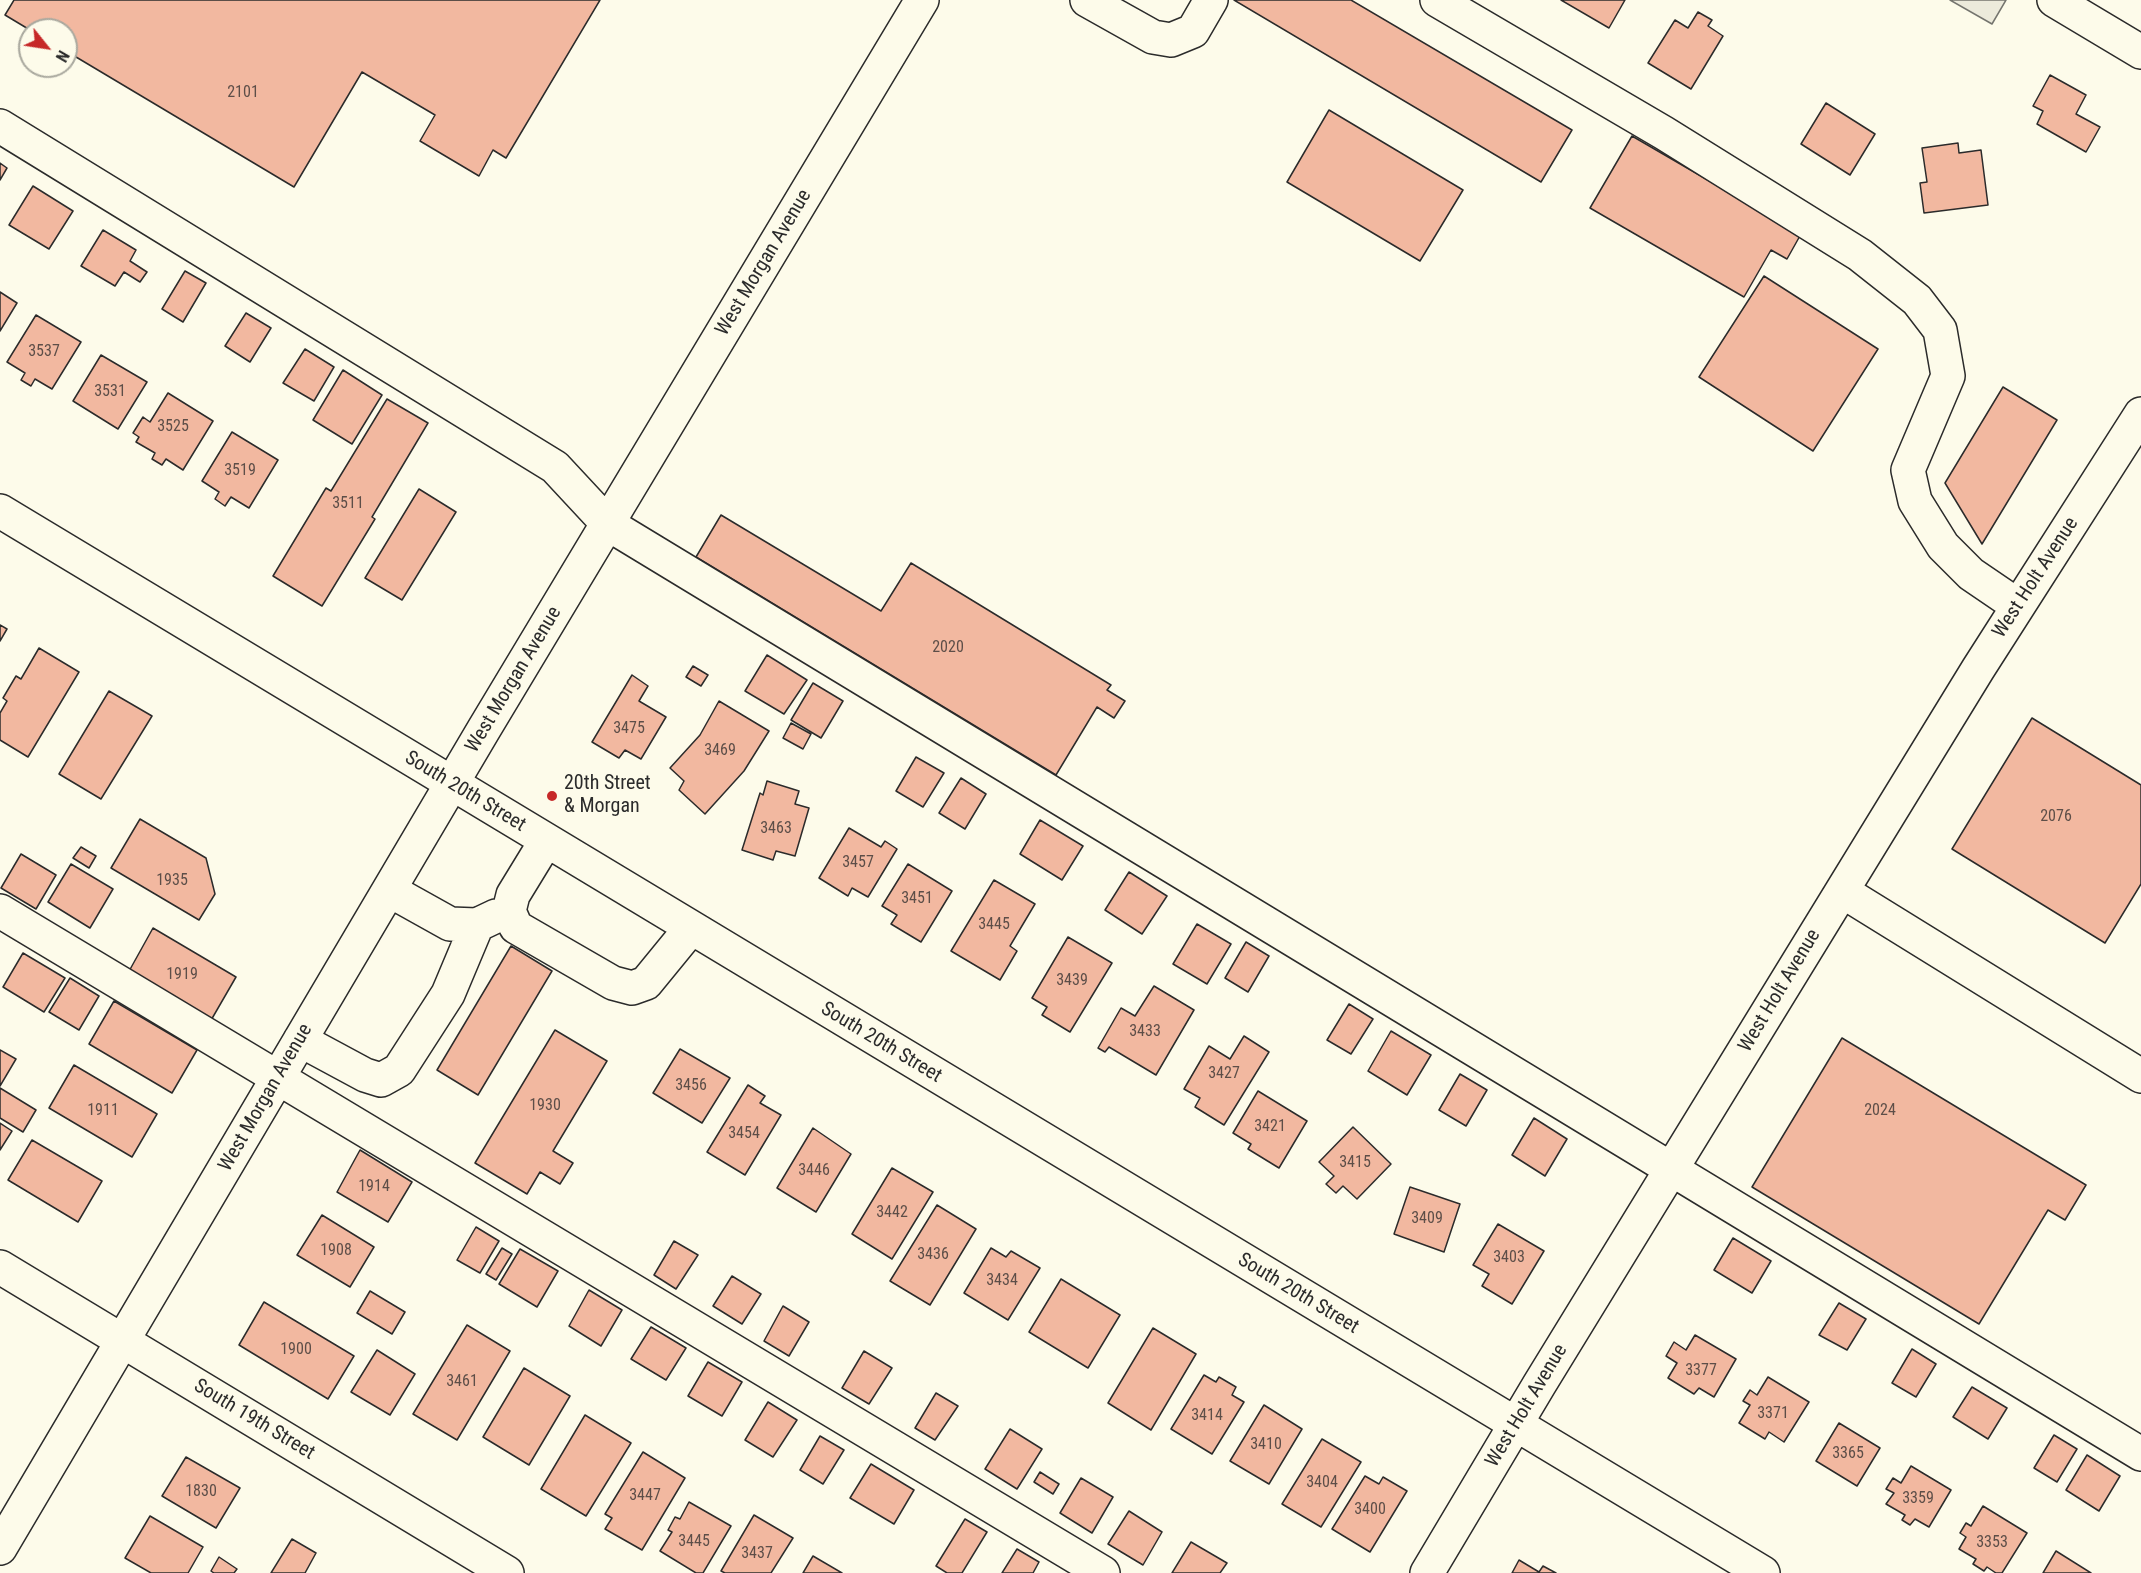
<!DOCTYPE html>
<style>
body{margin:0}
#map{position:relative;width:2141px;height:1573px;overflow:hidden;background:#fdfbea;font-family:"Roboto Condensed",sans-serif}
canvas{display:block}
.north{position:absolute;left:18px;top:18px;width:60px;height:60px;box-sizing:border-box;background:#fdfbea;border:2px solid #a9a89e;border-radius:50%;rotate:120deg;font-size:16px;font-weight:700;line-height:24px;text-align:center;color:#2b2b2b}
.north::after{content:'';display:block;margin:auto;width:21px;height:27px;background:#c62828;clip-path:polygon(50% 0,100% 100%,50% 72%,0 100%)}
</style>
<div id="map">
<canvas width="2141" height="1573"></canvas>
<div class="north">N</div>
</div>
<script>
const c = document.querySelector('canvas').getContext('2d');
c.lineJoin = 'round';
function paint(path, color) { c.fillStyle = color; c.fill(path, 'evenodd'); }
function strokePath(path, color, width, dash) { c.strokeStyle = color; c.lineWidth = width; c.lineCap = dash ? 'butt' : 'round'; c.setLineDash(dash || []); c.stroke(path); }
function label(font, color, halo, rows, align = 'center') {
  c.font = font + ' "Roboto Condensed",sans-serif'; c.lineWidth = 4.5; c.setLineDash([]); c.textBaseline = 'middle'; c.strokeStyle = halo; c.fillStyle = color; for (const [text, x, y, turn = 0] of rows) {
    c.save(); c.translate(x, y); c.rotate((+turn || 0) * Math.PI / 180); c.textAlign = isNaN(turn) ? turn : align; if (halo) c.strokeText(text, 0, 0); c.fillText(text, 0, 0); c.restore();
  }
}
const parking = new Path2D(`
 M1950,0H2006L1992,24Z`);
paint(parking, '#eceadb');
strokePath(parking, '#74746e', 1.5);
const building = new Path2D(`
 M14,0H600L506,158L493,150L479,176L420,141L435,115L362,72L294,187L66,51V30H30L5,15Z
 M1234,0H1351L1572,130L1541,182Z
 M1561,0H1625L1609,28Z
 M1698,12L1712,20L1708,26L1723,36L1691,89L1648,63L1675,20L1688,28Z
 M2050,75L2086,95L2076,114L2100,127L2086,152L2037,124L2043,111L2033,106Z
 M1826,103L1875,134L1850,175L1801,144Z
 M1329,110L1463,190L1420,261L1287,182Z
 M1632,136L1801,234L1787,259L1771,250L1744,297L1590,208Z
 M1958,143L1959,153L1981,150L1988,205L1924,213L1920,183L1927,182L1922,148Z
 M0,163L7,168L0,180Z
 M33,186L73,211L49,249L9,225Z
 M103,230L136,250L130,261L147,272L140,282L124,272L115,286L81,266Z
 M185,271L206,283L183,322L162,309Z
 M1764,276L1878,349L1813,451L1699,377Z
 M0,292L17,303L0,331Z
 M246,313L271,328L250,362L225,346Z
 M36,315L81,342L52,389L35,379L31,386L21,380L25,373L7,362Z
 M305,349L334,367L314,401L283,383Z
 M101,355L147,382L118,429L73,401Z
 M343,370L382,395L352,444L313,420Z
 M2003,387L2057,420L1982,544L1945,483Z
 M168,393L213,421L183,470L166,459L162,465L152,459L155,453L136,442L139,437L133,433L143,417L150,422Z
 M387,399L428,423L372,517L375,519L322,606L273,576L326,488L331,491Z
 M232,432L278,460L249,508L231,497L225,506L215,499L219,492L202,481Z
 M419,489L456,512L402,600L365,578Z
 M721,515L881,611L911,563L1111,685L1107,690L1125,701L1114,718L1097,707L1056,775L696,557Z
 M0,625L7,629L0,641Z
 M39,648L79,672L28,757L0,740V713L7,701L3,698L16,676L21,679Z
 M767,655L807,680L784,714L745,691Z
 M693,666L708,675L701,686L686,677Z
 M632,675L648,686L639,701L666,717L641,759L625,750L619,758L592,742Z
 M813,683L843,701L821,738L791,720Z
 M109,691L152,716L101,799L59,774Z
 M719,701L769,731L744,771L705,814L679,790L684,781L670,768L700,735Z
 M2032,718L2141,785V884L2105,943L1952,849Z
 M791,723L811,734L803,749L783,738Z
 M916,757L944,773L923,807L896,791Z
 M961,778L986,794L965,829L939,813Z
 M767,781L799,791L795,804L809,808L795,856L776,851L773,860L742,850L760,793L763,795Z
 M140,819L206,858L215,894L199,920L111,868Z
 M1040,820L1083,846L1062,880L1020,854Z
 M849,828L881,847L885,841L897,849L868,897L852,888L848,896L819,878Z
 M81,847L96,856L89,868L73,858Z
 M21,854L56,875L36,909L1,888Z
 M71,864L113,889L90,928L48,902Z
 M908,864L952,891L921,942L891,924L897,915L882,906Z
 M1129,872L1167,896L1142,934L1105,910Z
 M994,880L1035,904L1010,946L1017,951L1000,980L951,951Z
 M1197,924L1231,944L1207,984L1173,964Z
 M153,928L236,977L210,1022L128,973Z
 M1068,937L1112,963L1070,1032L1042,1015L1047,1007L1032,998Z
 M1246,942L1269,956L1248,992L1225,978Z
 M511,946L552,971L478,1095L437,1070Z
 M23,953L65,978L44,1012L3,987Z
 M70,978L99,996L79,1030L49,1012Z
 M1154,986L1194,1010L1156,1075L1109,1047L1105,1052L1098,1048L1121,1008L1135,1016Z
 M114,1001L197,1050L172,1093L89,1044Z
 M1349,1004L1373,1019L1351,1054L1327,1040Z
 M555,1030L607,1061L553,1151L573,1163L560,1184L540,1172L527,1194L475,1163Z
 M1391,1031L1431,1055L1407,1095L1368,1071Z
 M1244,1036L1269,1052L1224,1125L1195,1107L1200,1098L1184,1089L1209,1046L1230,1059Z
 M1842,1038L2086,1185L2065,1220L2048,1210L1979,1324L1752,1187Z
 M680,1049L730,1078L702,1123L653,1093Z
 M0,1050L16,1059L0,1086Z
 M74,1065L157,1114L132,1157L49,1108Z
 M1460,1074L1487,1090L1466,1126L1439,1110Z
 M748,1085L765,1096L760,1103L781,1115L745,1175L707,1152Z
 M0,1088L36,1110L23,1132L0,1118Z
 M1258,1091L1307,1121L1279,1168L1248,1149L1251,1144L1233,1133Z
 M1534,1118L1567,1139L1545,1176L1512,1155Z
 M0,1123L12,1131L0,1150Z
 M1353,1127L1391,1164L1357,1199L1343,1186L1336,1193L1326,1184L1334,1176L1319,1162Z
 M813,1128L851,1154L816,1212L777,1188Z
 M32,1140L102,1181L78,1222L8,1180Z
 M360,1150L412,1182L388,1222L337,1192Z
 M892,1168L933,1192L892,1259L852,1234Z
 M1410,1187L1460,1204L1444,1252L1394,1234Z
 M937,1205L976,1229L930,1305L890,1281Z
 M322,1215L374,1247L350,1287L297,1255Z
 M1498,1224L1544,1251L1512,1304L1482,1286L1489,1274L1473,1265Z
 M476,1227L499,1241L480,1273L457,1260Z
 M1733,1238L1771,1261L1752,1293L1714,1270Z
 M674,1241L698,1255L676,1289L654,1275Z
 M502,1248L512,1254L496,1280L486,1274Z
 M991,1248L1006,1257L1011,1251L1040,1268L1008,1320L964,1293Z
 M520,1249L558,1271L537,1307L499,1284Z
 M732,1276L761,1294L742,1324L713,1306Z
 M1061,1279L1120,1315L1088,1368L1029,1332Z
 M589,1290L622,1310L601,1346L569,1326Z
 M370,1291L405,1312L392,1334L357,1313Z
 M264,1302L354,1356L328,1399L239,1345Z
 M1839,1303L1866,1319L1847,1350L1819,1335Z
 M783,1306L809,1322L789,1356L764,1341Z
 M467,1325L510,1351L457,1440L413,1414Z
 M651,1327L686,1348L666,1380L631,1359Z
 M1153,1328L1196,1354L1151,1430L1108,1403Z
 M1695,1335L1736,1359L1714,1397L1699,1388L1694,1394L1668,1378L1677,1363L1666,1356L1674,1342L1686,1350Z
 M1912,1349L1936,1364L1916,1397L1892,1383Z
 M377,1350L415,1374L390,1415L351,1392Z
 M864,1351L892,1368L869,1404L842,1388Z
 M708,1362L742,1382L722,1416L688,1396Z
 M524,1368L570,1396L529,1465L483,1437Z
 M1204,1375L1216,1382L1219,1377L1236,1387L1232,1395L1244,1402L1212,1454L1171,1429Z
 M1768,1377L1809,1402L1784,1442L1769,1432L1765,1439L1739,1423L1750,1405L1743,1401L1750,1390L1757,1395Z
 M1972,1387L2007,1408L1988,1439L1953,1417Z
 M936,1393L958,1406L935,1440L915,1428Z
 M768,1402L797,1420L773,1457L745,1440Z
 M1264,1405L1302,1429L1269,1484L1230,1461Z
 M585,1415L631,1443L586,1516L541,1489Z
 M1839,1423L1880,1448L1857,1486L1816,1461Z
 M1010,1429L1042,1449L1017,1489L985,1469Z
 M2054,1435L2077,1449L2057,1482L2034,1468Z
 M820,1436L844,1450L823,1484L800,1470Z
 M1322,1439L1361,1462L1321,1527L1282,1504Z
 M643,1452L685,1478L642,1550L605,1529L612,1518L605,1514Z
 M2087,1455L2120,1476L2099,1511L2066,1490Z
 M186,1457L240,1488L216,1528L162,1496Z
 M871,1464L914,1490L894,1524L850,1498Z
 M1911,1466L1951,1490L1929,1527L1915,1519L1910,1525L1902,1520L1905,1515L1886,1504L1894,1493L1886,1489L1893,1478L1901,1483Z
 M1040,1472L1059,1484L1053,1494L1034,1482Z
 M1365,1476L1379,1484L1383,1477L1407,1491L1370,1552L1332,1529Z
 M1081,1478L1113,1497L1092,1533L1060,1513Z
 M689,1502L731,1526L703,1573H696L660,1551L672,1532L668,1530L675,1517L680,1519Z
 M1983,1506L2027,1533L2002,1573H1996L1987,1567L1984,1571L1973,1564L1976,1559L1959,1549L1966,1537L1960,1533L1966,1523L1971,1526Z
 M1129,1511L1162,1532L1143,1565L1108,1544Z
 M754,1515L793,1538L771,1573H725L721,1571Z
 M150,1516L203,1547L188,1573H151L125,1558Z
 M965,1519L987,1532L962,1573H947L936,1566Z
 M292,1539L316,1553L305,1573H271Z
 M1191,1542L1227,1563L1220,1573H1172Z
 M1017,1549L1039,1562L1033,1573H1002Z
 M2056,1551L2091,1573H2043Z
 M813,1556L842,1573H803Z
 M219,1557L237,1569L234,1573H214L211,1571Z
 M1519,1560L1539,1572L1543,1566L1556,1573H1512Z`);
paint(building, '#f2b8a0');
strokePath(building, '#2b2b2b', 1.5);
const minor = new Path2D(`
 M1087,0L1153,37L1171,40L1193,31L1211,0
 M1437,0L1664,133L1860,255L1917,300L1940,330L1948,376L1908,470L1915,501L1943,546L1971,574L2018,606
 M2054,0L2141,52
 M0,126L555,467L608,524L2141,1454
 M0,511L1763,1573
 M546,841L513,895L509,911L516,927L613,983L632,988L646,983L691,928
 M389,890L450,924L477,925L496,916
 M1842,891L2141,1076
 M0,911L1103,1573
 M300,1040L365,1075L381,1080L399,1070L448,994L477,925
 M0,1267L507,1573
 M0,1548L484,729L922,0
 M1427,1573L1539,1385L1978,669L2141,414`);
strokePath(minor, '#2b2b2b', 36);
strokePath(minor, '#fdfbea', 33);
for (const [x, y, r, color] of [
 [552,796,6,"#c62828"]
]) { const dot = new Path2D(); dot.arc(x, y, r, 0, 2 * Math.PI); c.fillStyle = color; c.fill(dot); strokePath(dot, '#fdfbea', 2); }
label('16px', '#5d4e48', null, [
 ["2101",243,93],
 ["3537",44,352],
 ["3531",110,392],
 ["3525",173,427],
 ["3519",240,471],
 ["3511",348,504],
 ["2020",948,648],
 ["3475",629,729],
 ["3469",720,751],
 ["2076",2056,817],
 ["3463",776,829],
 ["3457",858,863],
 ["1935",172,881],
 ["3451",917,899],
 ["3445",994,925],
 ["1919",182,975],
 ["3439",1072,981],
 ["3433",1145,1032],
 ["3427",1224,1074],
 ["3456",691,1086],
 ["1930",545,1106],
 ["1911",103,1111],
 ["2024",1880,1111],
 ["3421",1270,1127],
 ["3454",744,1134],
 ["3415",1355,1163],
 ["3446",814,1171],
 ["1914",374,1187],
 ["3442",892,1213],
 ["3409",1427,1219],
 ["1908",336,1251],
 ["3436",933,1255],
 ["3403",1509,1258],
 ["3434",1002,1281],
 ["1900",296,1350],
 ["3377",1701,1371],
 ["3461",462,1382],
 ["3371",1773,1414],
 ["3414",1207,1416],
 ["3410",1266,1445],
 ["3365",1848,1454],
 ["3404",1322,1483],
 ["1830",201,1492],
 ["3447",645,1496],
 ["3359",1918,1499],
 ["3400",1370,1510],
 ["3445",694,1542],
 ["3353",1992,1543],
 ["3437",757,1554]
]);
label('20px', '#2b2b2b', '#fdfbea', [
 ["West Morgan Avenue",764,263,-59],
 ["West Holt Avenue",2036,578,-57],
 ["West Morgan Avenue",514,680,-59],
 ["South 20th Street",465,792,31],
 ["West Holt Avenue",1780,991,-59],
 ["South 20th Street",881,1043,31],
 ["West Morgan Avenue",266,1098,-60],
 ["South 20th Street",1298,1294,31],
 ["West Holt Avenue",1527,1406,-59],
 ["South 19th Street",254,1420,31]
]);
label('20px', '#2b2b2b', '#fdfbea', [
 ["20th Street",564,784],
 ["& Morgan",564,807]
], 'left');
</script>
